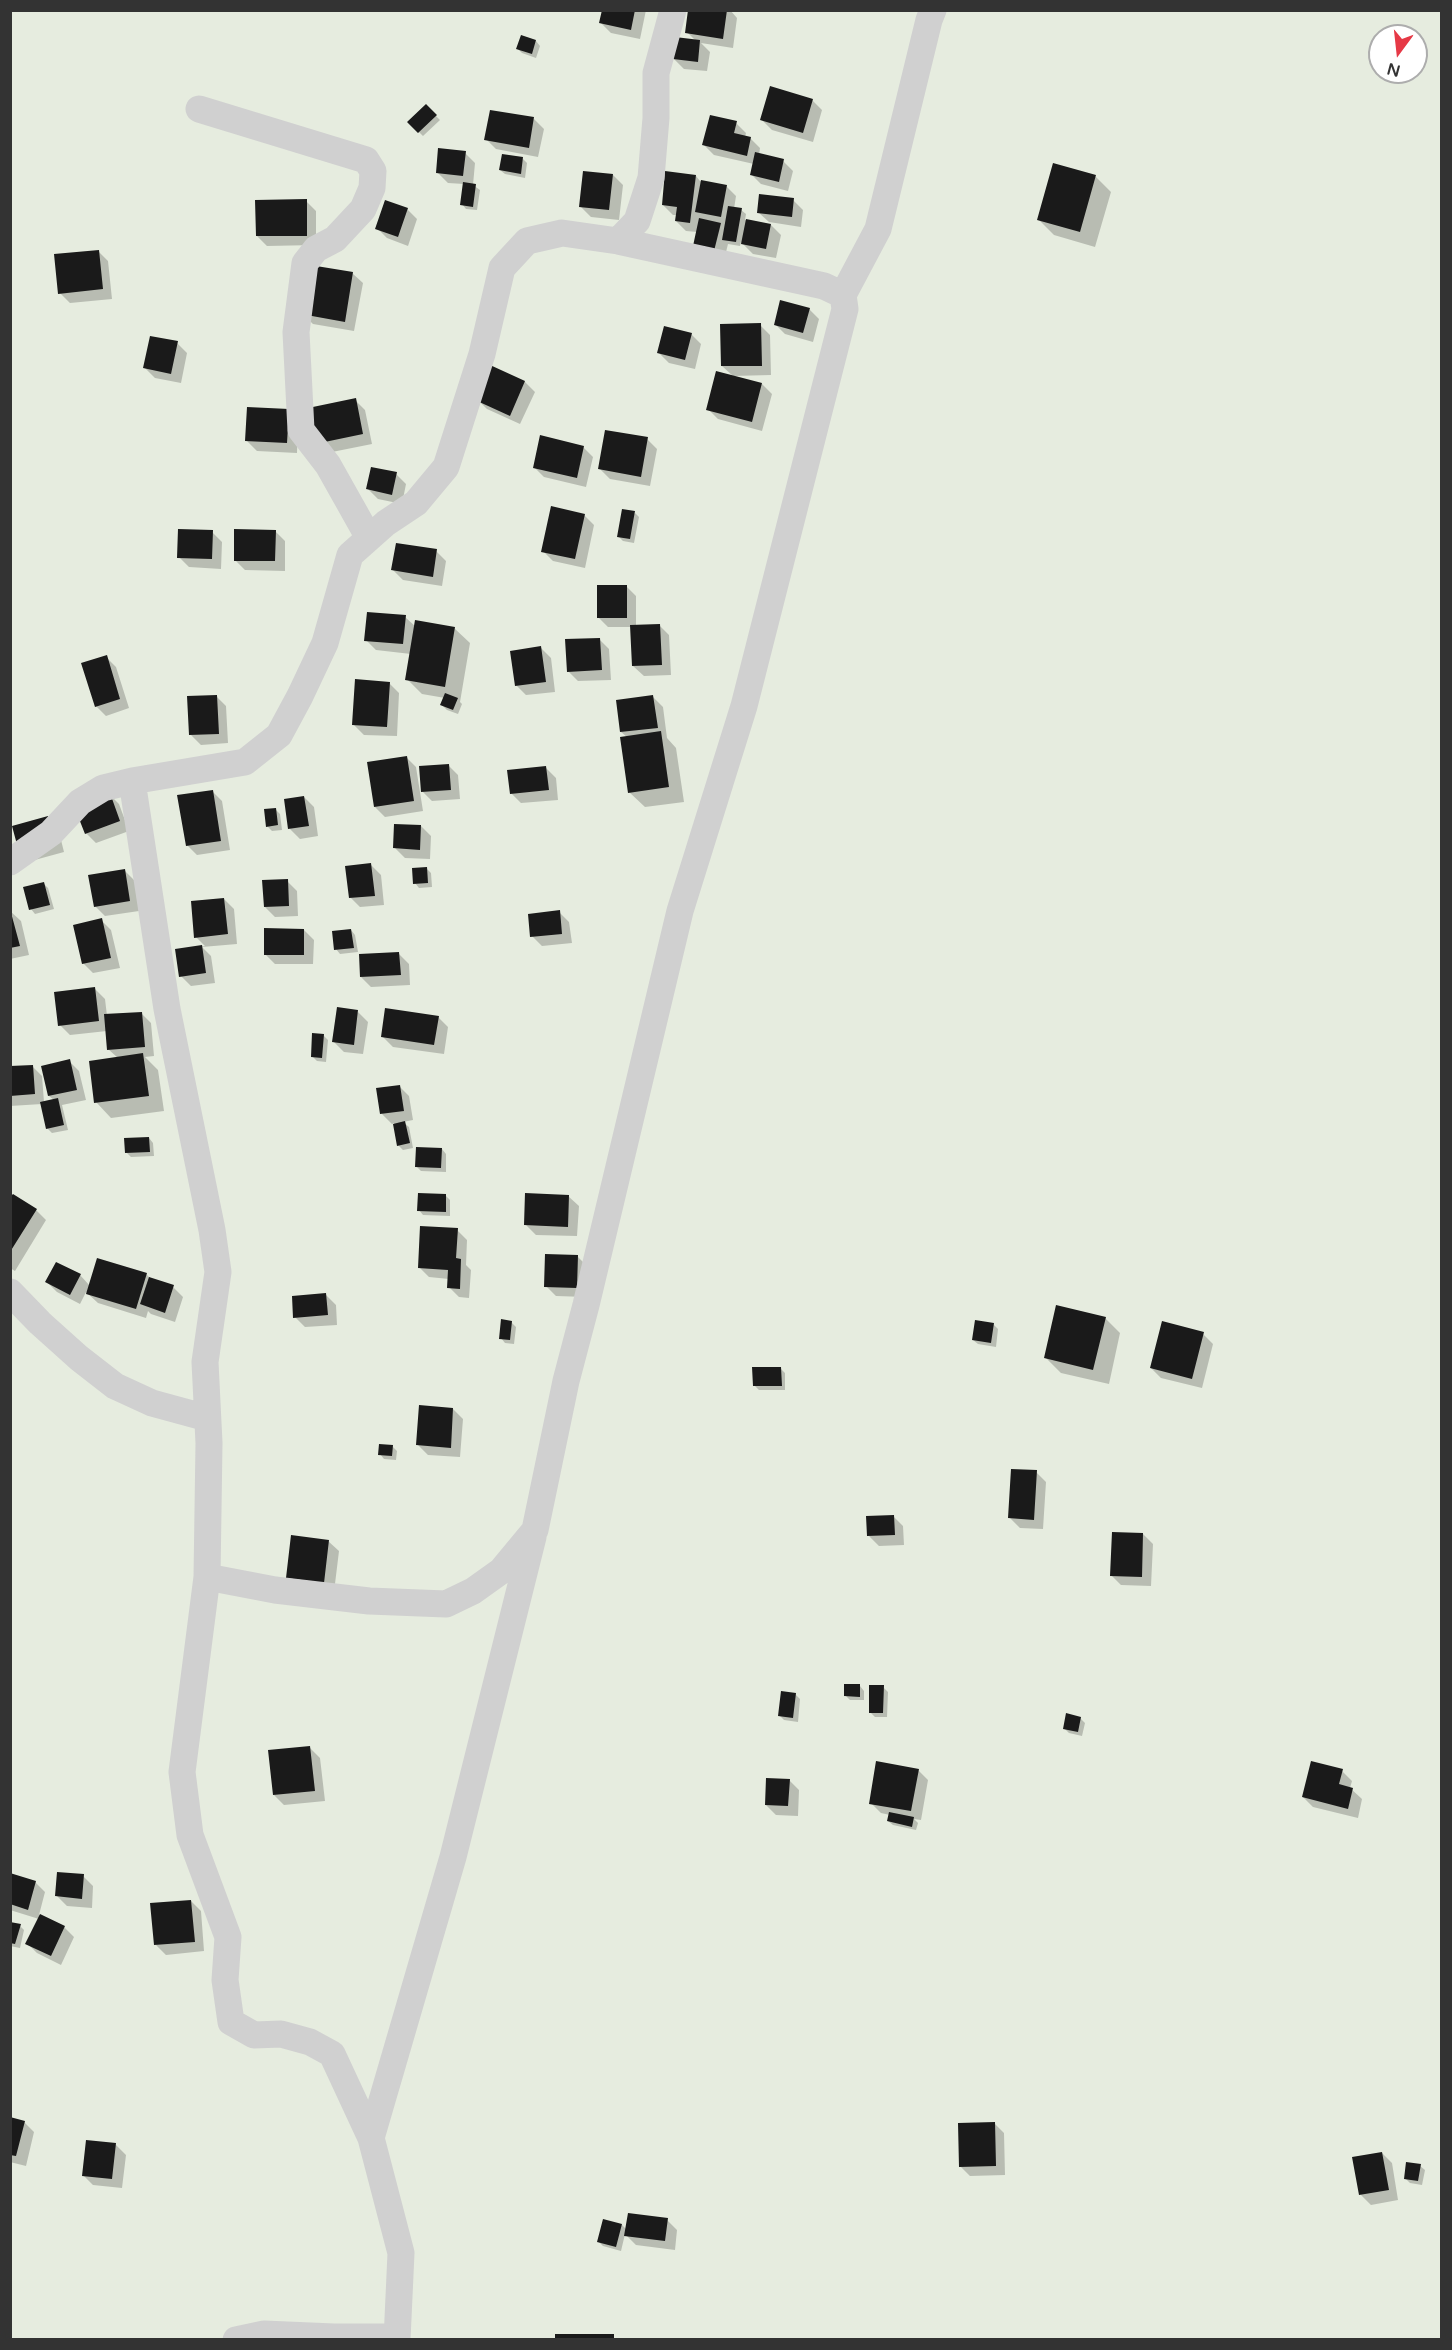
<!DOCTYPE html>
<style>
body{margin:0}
#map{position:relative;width:1452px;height:2350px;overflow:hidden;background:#fff;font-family:"Varela Round",sans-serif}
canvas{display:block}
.frame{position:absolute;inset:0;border:12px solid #333;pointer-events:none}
.north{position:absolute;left:1368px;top:24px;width:60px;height:60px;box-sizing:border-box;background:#fff;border:2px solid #adadad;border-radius:50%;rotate:195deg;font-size:16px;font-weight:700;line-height:24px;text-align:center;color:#333}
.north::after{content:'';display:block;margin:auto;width:21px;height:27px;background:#e63946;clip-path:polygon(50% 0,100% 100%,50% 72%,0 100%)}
</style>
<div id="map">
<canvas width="1452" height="2350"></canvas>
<div class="frame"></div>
<div class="north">N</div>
</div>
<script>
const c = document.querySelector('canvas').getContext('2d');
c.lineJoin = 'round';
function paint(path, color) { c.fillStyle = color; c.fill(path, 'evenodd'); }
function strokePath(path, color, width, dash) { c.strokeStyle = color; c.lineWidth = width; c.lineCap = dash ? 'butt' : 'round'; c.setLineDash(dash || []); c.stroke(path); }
paint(new Path2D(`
 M11,11H1441V2339H11ZM1380,36H1416V72H1380Z`), '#e6ecdf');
paint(new Path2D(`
 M603,10H646L640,39L611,33L601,23Z
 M690,10H730L737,18L733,48L701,43L710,52L707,71L684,69L674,59L696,41L687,32Z
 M536,41L540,46L536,58L522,53L518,49Z
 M812,100L822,110L813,142L772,130L762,120Z
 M426,106L440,120L423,136L409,122Z
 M534,119L544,129L538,157L496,149L486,139Z
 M736,123L746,133L745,137L750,138L760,148L759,155L783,161L793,171L788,191L761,184L751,174L754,164L714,155L704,145Z
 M465,153L475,163L473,185L480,190L477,210L466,209L462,204L464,184L448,183L437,172Z
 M523,159L527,163L525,178L505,174L500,170Z
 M1054,165L1096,177L1111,192L1095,247L1054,235L1038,219Z
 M613,175L623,185L619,220L591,217L581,207Z
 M696,176L700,181L726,186L736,196L734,209L741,210L746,214L745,220L771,225L781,235L776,258L753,254L741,242L740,246L728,244L724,260L697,232L686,231L676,221L677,215H673L663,205Z
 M793,200L803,210L801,227L769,222L758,212Z
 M306,201L316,211V245L267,246L257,236Z
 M407,209L417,219L408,246L387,238L377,228Z
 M98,251L108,261L112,299L70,303L60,293Z
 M352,273L363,283L354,331L313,324L303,314Z
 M809,309L819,319L813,342L785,334L775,324Z
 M760,325L770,335L771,375L733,376L722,366Z
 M691,334L701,344L695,369L669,363L659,353Z
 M177,343L187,353L181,383L155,378L145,368Z
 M491,367L525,382L535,392L520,424L487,409L477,399Z
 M762,384L772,394L762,431L718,419L708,409Z
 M355,400L365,410L372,444L327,453L317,443Z
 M298,420L297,453L257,451L247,441Z
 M647,439L657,449L650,486L610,479L600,469Z
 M583,447L593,457L586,487L544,477L534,467Z
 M396,474L406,484L402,504L378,499L368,489Z
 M635,513L639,517L634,543L623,541L618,536Z
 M584,515L594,525L585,568L553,561L543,551Z
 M275,531L285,541V571L245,570L235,560Z
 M212,532L222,542L221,569L189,567L179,557Z
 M436,551L446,561L442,586L403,580L393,570Z
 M626,586L636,596V626L659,625L669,635L671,675L644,676L633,666L632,627H608L598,617Z
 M405,617L416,627L454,628L470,643L460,702L462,704L458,714L447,710L442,705L445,698L422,694L407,679L411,654L376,650L366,640Z
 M599,639L609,649L611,680L578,681L568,671Z
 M541,648L551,658L555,692L526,695L516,685Z
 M106,657L116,667L129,708L106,716L96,706Z
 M389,683L399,693L397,736L364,735L354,725Z
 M216,696L226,706L228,743L201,745L191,735Z
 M653,697L663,707L667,738L676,748L684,802L645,807L629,792L627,737L621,732Z
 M406,757L416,767L423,811L385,817L375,807Z
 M448,765L458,775L460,799L432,801L422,791Z
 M546,768L556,778L558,800L521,803L511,793Z
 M212,791L222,801L230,850L197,855L187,845Z
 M109,794L119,804L129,831L96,843L86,833Z
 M304,797L314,807L318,836L300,839L290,829Z
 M275,809L280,814L282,830L272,831L268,827Z
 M421,826L431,836L430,859L405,858L395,848Z
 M58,828L64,852L31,861Z
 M371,865L381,875L384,905L360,907L350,897Z
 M426,868L431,873L432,887L419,888L415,883Z
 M125,871L135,881L139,911L105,916L95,906Z
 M287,881L297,891L298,916L275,917L265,907Z
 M43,883L48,888L54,909L35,914L31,909Z
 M224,899L234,909L237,944L202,947L211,956L215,983L191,986L181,976L177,950L205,946L196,937Z
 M10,911L21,921L29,955L10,959Z
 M559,912L569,922L572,943L542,946L532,936Z
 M101,920L111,930L120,968L93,973L83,963Z
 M304,930L314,940L313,964H275L265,954Z
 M351,930L355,935L358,952L340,954L336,949Z
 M399,954L409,964L410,985L371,987L361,977Z
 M95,989L105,999L107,1016L141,1013L151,1023L154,1056L145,1057L158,1070L164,1111L111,1118L96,1102L118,1058L108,1049L107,1031L70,1035L60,1025Z
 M358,1012L368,1022L363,1054L344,1052L334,1042Z
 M438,1017L448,1027L444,1054L393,1047L383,1037Z
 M323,1035L328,1040L326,1062L317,1061L312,1056Z
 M69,1061L79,1071L86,1100L62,1105L68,1130L52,1133L47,1128L42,1104L10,1106V1067L32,1066L42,1076L44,1102L54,1100L49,1096L43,1067Z
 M399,1086L409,1096L413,1120L403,1122L409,1127L413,1148L403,1150L398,1145L394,1123L392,1124L382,1114Z
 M149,1138L153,1143L154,1156L131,1157L126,1152Z
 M442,1149L446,1154V1172L421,1171L416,1166Z
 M446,1196L450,1200V1216L423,1215L419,1210Z
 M568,1196L579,1206L577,1236L536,1235L526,1225Z
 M10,1200L36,1210L46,1220L15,1271L10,1268Z
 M457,1230L467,1240L466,1265L471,1270L469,1298L459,1297L449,1287V1279L429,1277L419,1267Z
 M577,1256L587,1266L586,1297L556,1296L546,1286Z
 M146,1274L151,1279L173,1287L183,1297L175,1322L151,1314L148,1311L146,1318L98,1303L86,1292L80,1304L57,1292L47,1282L80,1275L90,1286Z
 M326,1295L336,1305L337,1325L305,1327L295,1317Z
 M1105,1318L1120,1333L1109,1384L1061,1373L1046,1358Z
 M511,1322L516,1327L514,1344L505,1343L501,1338Z
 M993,1324L998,1329L996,1347L978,1344L973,1340Z
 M1203,1334L1213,1344L1202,1388L1161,1378L1151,1368Z
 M780,1368L785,1373V1390H759L754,1385Z
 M453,1409L463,1419L460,1457L428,1455L418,1445Z
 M392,1446L397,1451L396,1460L384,1459L380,1454Z
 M1036,1472L1046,1482L1043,1529L1020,1528L1010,1518Z
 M893,1516L903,1526L904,1545L879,1546L869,1536Z
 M1143,1534L1153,1544L1151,1586L1121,1585L1111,1575Z
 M328,1541L339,1551L334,1592L297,1588Z
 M860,1686L864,1691V1700H850L845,1695Z
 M883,1687L888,1692L887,1717H875L870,1712Z
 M795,1694L800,1699L798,1722L784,1720L780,1716Z
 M1080,1718L1085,1723L1082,1736L1069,1733L1064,1728Z
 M310,1748L320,1758L325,1801L284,1805L274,1795Z
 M918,1770L928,1780L921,1820L914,1819L918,1823L916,1830L893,1825L888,1821L890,1815L881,1813L871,1803Z
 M1342,1771L1352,1781L1350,1788L1362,1799L1358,1818L1313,1807L1303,1797Z
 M789,1780L799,1790L798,1816L776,1815L766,1805Z
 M10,1875L35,1882L45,1892L39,1915L64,1927L74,1937L61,1965L37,1953L27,1943L39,1919L10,1910Z
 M83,1876L93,1886L92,1908L67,1906L57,1896Z
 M191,1901L201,1911L204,1951L166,1955L156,1945Z
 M10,1923L20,1926L24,1930L20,1948L10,1946Z
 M10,2119L24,2122L34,2132L26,2166L10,2162Z
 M994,2123L1004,2133L1005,2175L970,2176L960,2166Z
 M87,2141L116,2145L126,2155L122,2188L93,2185L83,2175Z
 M1382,2153L1392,2163L1398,2200L1371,2205L1361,2195L1354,2158Z
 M1420,2166L1425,2170L1422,2185L1410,2183L1405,2178Z
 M667,2220L677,2230L675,2250L636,2245L625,2234L621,2251L603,2246L598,2241L622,2225L627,2230Z`), '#0003');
paint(new Path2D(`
 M602,10H635L631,30L599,23Z
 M688,10H727L723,39L685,33Z
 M521,35L536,40L532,54L516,49Z
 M675,37L700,40L698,62L673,59Z
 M770,86L813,99L803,133L760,120Z
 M426,104L437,115L418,133L407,122Z
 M490,110L534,117L529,148L484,140Z
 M710,115L737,121L734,133L751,137L747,156L702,145Z
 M438,148L466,151L463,176L436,173Z
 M755,152L784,159L779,182L750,175Z
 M502,154L523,157L521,174L499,170Z
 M1053,163L1096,175L1080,232L1037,220Z
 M583,171L613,174L609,210L579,207Z
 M665,171L696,175L690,223L675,221L677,207L662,205Z
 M701,180L727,185L721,217L695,212Z
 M463,182L476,184L473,207L460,205Z
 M759,194L794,198L792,217L757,213Z
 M307,199V236H256L255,200Z
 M385,200L408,208L398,237L375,229Z
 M728,206L742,208L736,242L722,240Z
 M699,218L721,223L714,251L693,246Z
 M746,219L771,224L766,249L741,244Z
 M99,250L103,289L58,294L54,254Z
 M310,265L353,272L345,322L301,314Z
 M780,300L810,308L803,333L774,325Z
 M761,323L762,366H721L720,324Z
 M664,326L692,333L685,360L657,353Z
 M150,336L178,341L171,374L143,368Z
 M490,365L525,381L510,416L475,400Z
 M716,371L762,383L752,422L706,410Z
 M356,398L363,434L315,444L308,408Z
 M247,407L289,409L287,443L245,441Z
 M605,430L648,437L641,477L598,469Z
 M540,435L584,446L577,478L533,468Z
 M371,467L397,472L392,495L366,489Z
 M551,506L585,514L575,559L541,552Z
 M622,509L635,511L630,539L617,537Z
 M178,529L213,530L212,559L177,558Z
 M234,529L276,530L275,561H234Z
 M396,543L437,549L433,577L391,570Z
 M597,585H627V618H597Z
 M367,612L406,615L403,644L364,641Z
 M415,620L455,627L445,687L405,680Z
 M660,624L662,665L632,666L630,625Z
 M600,638L602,670L567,672L565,639Z
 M541,646L546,682L515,686L510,651Z
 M107,655L120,699L95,707L81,663Z
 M355,679L390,682L387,727L352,725Z
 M445,693L458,698L453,710L440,705Z
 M217,695L219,734L189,735L187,696Z
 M653,695L658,728L620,732L616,700Z
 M661,731L669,787L628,793L620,737Z
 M407,756L414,801L374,807L367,762Z
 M449,764L451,790L421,792L419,766Z
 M546,766L549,790L510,794L507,770Z
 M213,790L221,841L186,846L177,795Z
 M110,793L120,821L85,834L74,806Z
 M304,796L309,826L288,829L284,799Z
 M276,808L278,825L266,827L264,809Z
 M48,816L55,842L19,852L12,826Z
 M394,824L421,825L420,850L393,848Z
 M371,863L375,896L349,898L345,866Z
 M427,867L428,883L413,884L412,868Z
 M125,869L130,901L94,907L88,875Z
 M288,879L289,906L264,907L262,880Z
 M44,882L50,905L29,910L23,887Z
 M224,898L228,934L194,938L191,901Z
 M10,909L20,946L10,948Z
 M560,910L562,934L530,937L528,914Z
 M102,918L111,958L82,964L73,925Z
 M264,928L304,929V955H264Z
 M351,929L354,948L334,950L332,931Z
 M202,945L206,973L179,977L175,949Z
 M399,952L401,975L360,977L359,954Z
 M95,987L99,1021L58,1026L54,992Z
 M337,1007L358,1010L354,1045L332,1042Z
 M385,1008L439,1016L434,1045L381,1037Z
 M142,1012L145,1047L107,1050L104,1014Z
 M312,1033L324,1034L322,1058L311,1057Z
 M143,1053L149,1096L94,1103L89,1061Z
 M70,1059L77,1090L48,1096L41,1066Z
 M33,1065L35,1094L10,1096V1066Z
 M400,1085L404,1111L380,1114L376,1088Z
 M58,1098L64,1125L46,1129L40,1102Z
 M405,1121L410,1143L397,1146L393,1124Z
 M149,1137L150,1152L125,1153L124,1138Z
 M416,1147L442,1148L441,1168L415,1167Z
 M418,1193L446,1194V1212L417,1211Z
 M525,1193L569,1195L568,1227L524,1225Z
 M13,1194L37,1209L10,1252V1197Z
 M420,1226L458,1228L456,1258L461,1259L460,1289L447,1288L448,1270L418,1268Z
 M545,1254L578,1255L577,1288L544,1287Z
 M97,1258L147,1273L136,1309L86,1294Z
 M56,1262L81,1274L70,1295L45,1282Z
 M149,1277L174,1285L165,1313L140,1304Z
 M326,1293L328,1315L293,1318L292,1296Z
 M1056,1305L1106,1317L1093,1370L1044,1358Z
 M501,1319L512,1321L510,1340L499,1339Z
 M975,1320L994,1323L991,1343L972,1340Z
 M1162,1321L1204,1332L1192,1379L1150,1368Z
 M752,1367H781L782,1386H753Z
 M419,1405L453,1408L451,1448L416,1445Z
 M379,1444L393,1445L392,1456L378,1455Z
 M1011,1469L1037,1470L1034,1520L1008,1518Z
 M894,1515L895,1535L867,1536L866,1516Z
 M1112,1532L1143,1533L1142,1577L1110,1576Z
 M291,1535L329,1540L324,1583L286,1578Z
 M844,1684H860V1697L844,1696Z
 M869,1685H884L883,1713H869Z
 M781,1691L796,1693L793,1718L778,1716Z
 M1066,1713L1081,1717L1078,1732L1063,1729Z
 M310,1746L315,1791L273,1795L268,1750Z
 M876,1761L919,1769L911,1811L869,1804Z
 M1311,1761L1343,1769L1339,1784L1353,1788L1348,1809L1302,1797Z
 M766,1778L790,1779L788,1806L765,1805Z
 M889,1812L914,1817L912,1827L887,1821Z
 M57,1872L84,1874L82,1899L55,1896Z
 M10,1873L36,1881L28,1910L10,1904Z
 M191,1900L195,1942L154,1945L150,1903Z
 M40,1914L65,1926L51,1956L25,1944Z
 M10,1922L21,1924L15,1944L10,1943Z
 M10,2117L25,2121L16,2156L10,2155Z
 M995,2122L996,2166L959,2167L958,2123Z
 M86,2140L116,2143L112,2179L82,2176Z
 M1382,2152L1389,2190L1359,2195L1352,2157Z
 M1406,2162L1421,2164L1418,2181L1404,2179Z
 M628,2213L668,2218L665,2241L624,2236Z
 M603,2219L622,2224L616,2247L597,2242Z
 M555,2334H614V2340H555Z`), '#1a1a1a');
strokePath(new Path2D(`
 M199,109L366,160L373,171L372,188L363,209L335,239L316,249L305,263L296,332L301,430L328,465L369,538
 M843,295L878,229L929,20L933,10
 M132,781L167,1009L212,1230L218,1272L205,1362L209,1443L207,1577L182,1772L190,1835L228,1937L225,1980L231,2022L254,2035L281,2034L310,2042L332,2054L371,2138L401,2253L397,2340
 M10,862L51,833L80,802L103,788L132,781L245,762L279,735L300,696L325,643L350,555L386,523L416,503L446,467L482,354L502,268L527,241L562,233L618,241L637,221L651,178L656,118V73L673,10
 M10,1292L40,1323L79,1358L115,1386L152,1403L207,1418
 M207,1577L275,1590L369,1601L446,1604L473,1591L501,1571L535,1530L566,1381L586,1305L680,911L744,706L845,309L843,295L824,286L618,241
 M371,2138L453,1857L533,1537
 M236,2340L264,2334L334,2337H397`), '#d0d0d0', 27);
</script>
